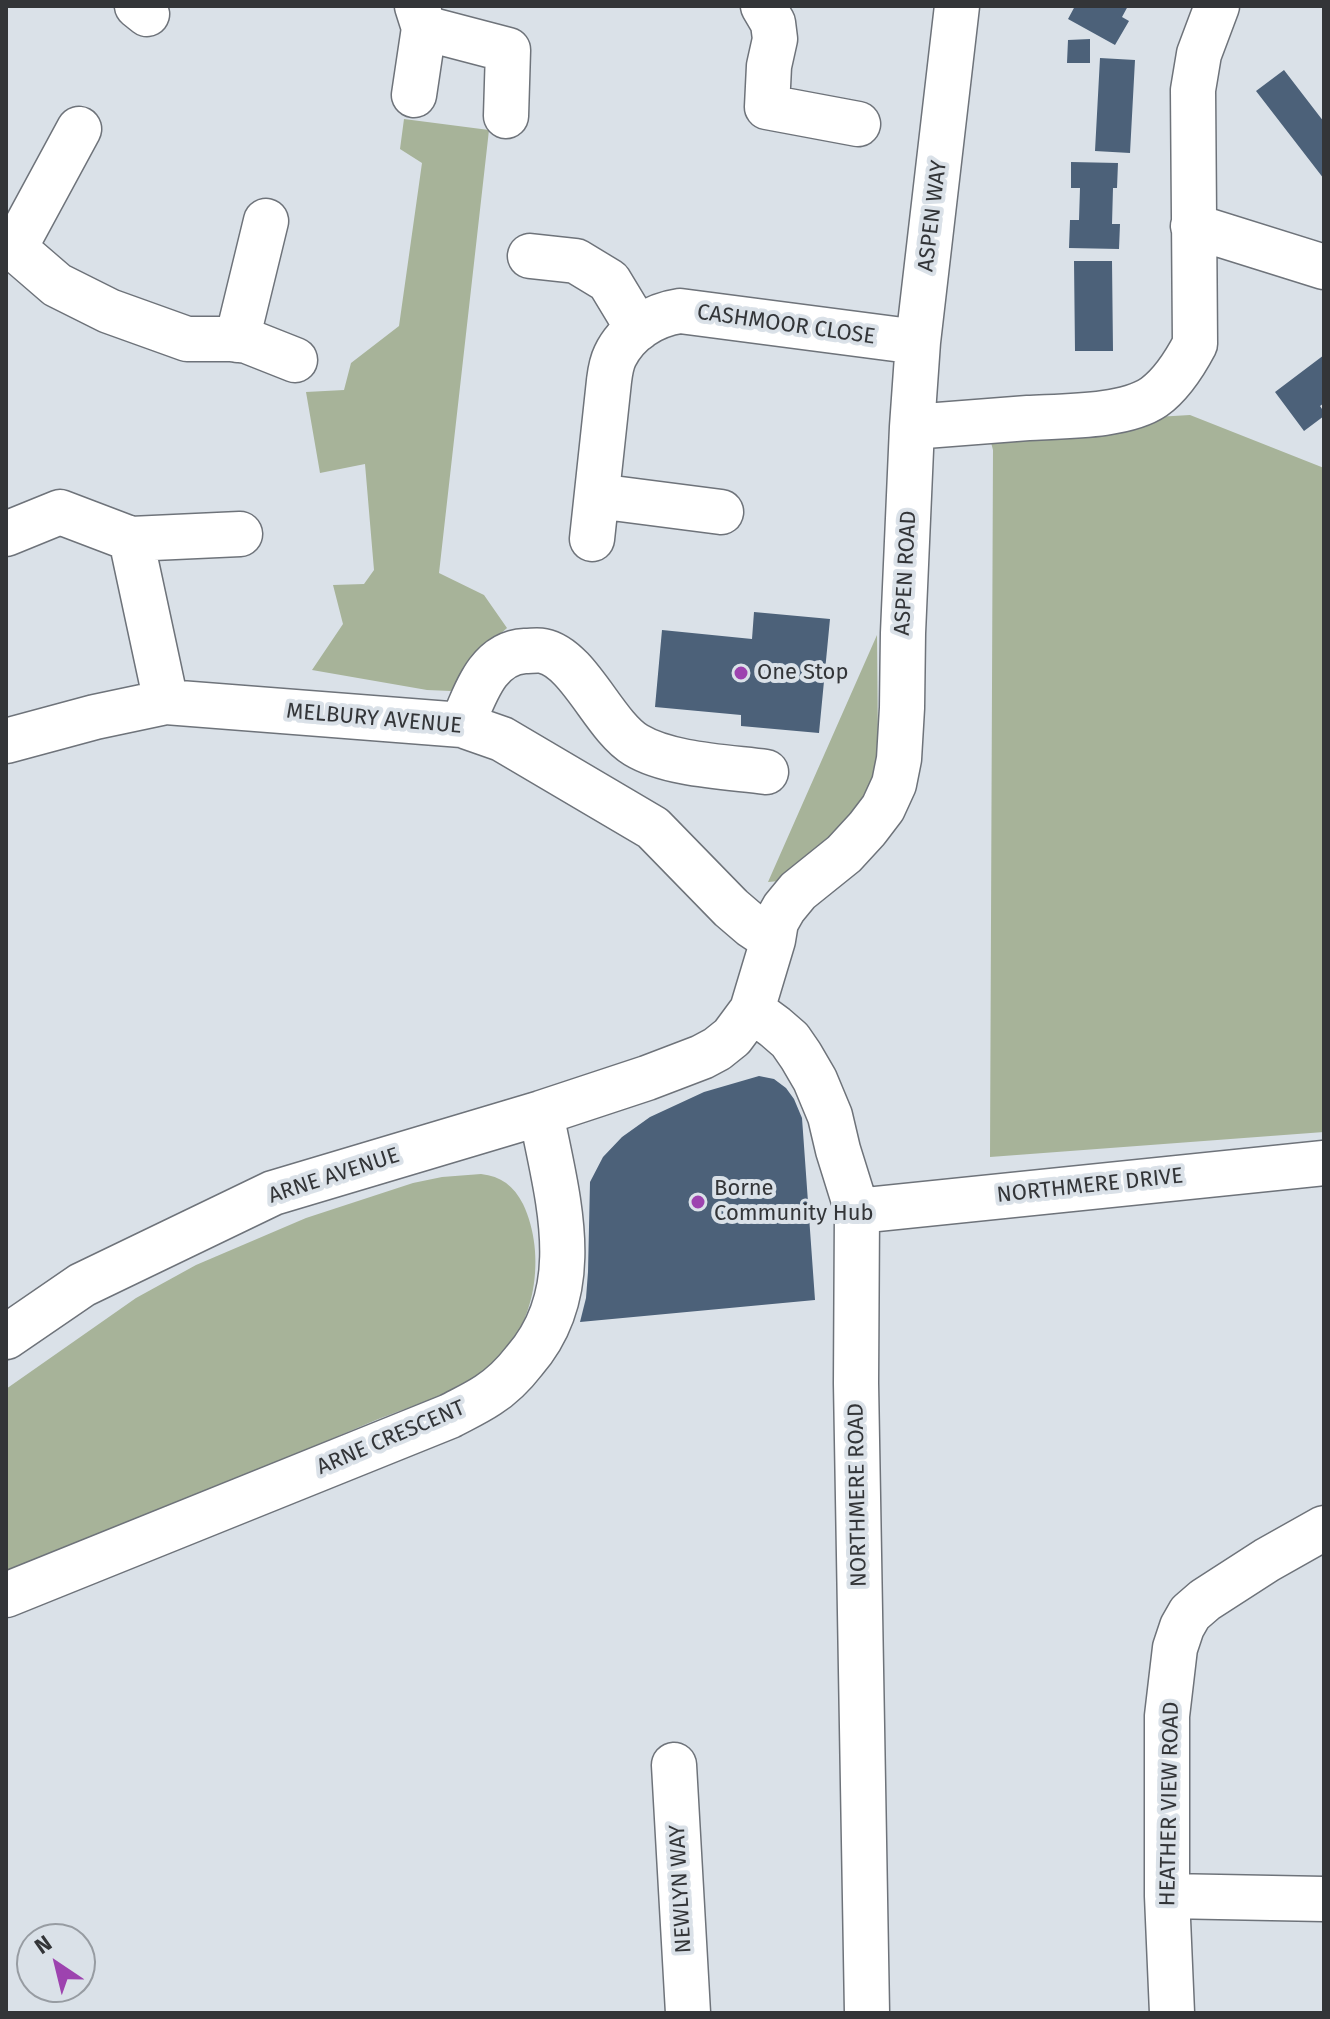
<!DOCTYPE html>
<style>
body{margin:0}
#map{position:relative;width:1330px;height:2019px;overflow:hidden;background:#dae1e8;font-family:"Fira Sans",sans-serif}
canvas{display:block}
.frame{position:absolute;inset:0;border:8px solid #333538;pointer-events:none}
.north{position:absolute;left:16px;top:1923px;width:80px;height:80px;box-sizing:border-box;background:#dae1e8;border:2px solid #979ca2;border-radius:50%;rotate:325deg;font-size:22px;font-weight:700;line-height:32px;text-align:center;color:#333538}
.north::after{content:'';display:block;margin:auto;width:28px;height:36px;background:#9d43af;clip-path:polygon(50% 0,100% 100%,50% 72%,0 100%)}
</style>
<div id="map">
<canvas width="1330" height="2019"></canvas>
<div class="frame"></div>
<div class="north">N</div>
</div>
<script>
const c = document.querySelector('canvas').getContext('2d');
c.lineJoin = 'round';
function paint(path, color) { c.fillStyle = color; c.fill(path, 'evenodd'); }
function strokePath(path, color, width, dash) { c.strokeStyle = color; c.lineWidth = width; c.lineCap = dash ? 'butt' : 'round'; c.setLineDash(dash || []); c.stroke(path); }
function label(font, color, halo, rows, align = 'center') {
  c.font = font + ' "Fira Sans",sans-serif'; c.lineWidth = 8; c.setLineDash([]); c.textBaseline = 'middle'; c.strokeStyle = halo; c.fillStyle = color; for (const [text, x, y, turn = 0] of rows) {
    c.save(); c.translate(x, y); c.rotate((+turn || 0) * Math.PI / 180); c.textAlign = isNaN(turn) ? turn : align; if (halo) c.strokeText(text, 0, 0); c.fillText(text, 0, 0); c.restore();
  }
}
paint(new Path2D(`
 M404,119L489,130L439,573L484,595L507,628L481,651L468,674L451,691L427,690L312,670L343,624L333,585L364,584L374,570L365,464L320,473L306,392L344,390L351,363L399,326L422,163L400,149Z
 M1190,415L1324,468V1132L990,1157L993,450L987,427Z
 M877,635L878,749L870,798L791,880L768,882Z
 M481,1174C501,1176 514,1186 523,1204C547,1255 536,1327 493,1364C462,1391 414,1405 376,1420L6,1577V1389L136,1298L196,1265L306,1218L413,1183L442,1177Z`), '#a7b399');
paint(new Path2D(`
 M1075,6H1128L1122,17L1129,21L1115,45L1068,19Z
 M1090,39V63H1067L1068,40Z
 M1100,58L1135,60L1130,153L1095,151Z
 M1284,70L1324,122V179L1256,91Z
 M1071,162L1118,163L1117,188H1113L1112,224H1120L1119,249L1069,248L1070,220H1079L1080,188H1071Z
 M1074,261H1112L1113,351H1075Z
 M1324,355V403L1320,406L1324,412V416L1304,431L1275,392Z
 M754,612L830,619L819,733L741,726V715L655,707L662,630L752,639Z
 M759,1076L774,1079L786,1088L794,1099L802,1118L815,1300L580,1322L586,1298L588,1272L590,1182L603,1157L622,1137L650,1117L704,1092Z`), '#4c6179');
const minor = new Path2D(`
 M137,6L147,14
 M763,6L773,23L775,39L769,66L767,107L858,124
 M424,28L508,50L506,116
 M414,95L424,28L417,6
 M1193,226L1324,267
 M6,241L57,285L109,311L187,339H230L247,341L295,360
 M14,249L79,129
 M530,256L576,261L609,281L638,329
 M237,340L266,221
 M912,427L918,342L957,6
 M597,496L721,512
 M6,534L60,512L131,539
 M592,539L609,381C610,373 611,364 615,356C627,331 653,315 680,311L918,342
 M166,702L131,539L240,534
 M462,725C475,695 487,653 525,651C531,651 538,650 543,651C579,658 604,726 636,745C669,765 728,767 766,772
 M6,741L95,717L166,702L462,725L502,739L653,828L731,908L752,926L773,940
 M752,1010L775,1027L790,1040L801,1056L815,1080L830,1116L838,1150L857,1211L856,1383L867,2013
 M857,1211L1324,1163
 M6,1337L82,1285L273,1193L541,1113L647,1078L702,1057L717,1049L732,1037L752,1010L773,940L776,922L784,908L798,891L844,854L867,829L883,808L894,784L899,759L902,708L903,633L912,427C951,424 990,421 1028,418C1064,416 1125,417 1154,397C1172,384 1185,363 1195,344L1193,90L1199,54L1217,6
 M6,1595L450,1416C463,1409 476,1403 488,1395C502,1386 514,1374 524,1361C587,1289 557,1197 541,1113
 M674,1765L688,2013
 M1167,1896L1324,1899
 M1172,2013L1167,1896V1716L1175,1648L1182,1627L1190,1613L1205,1600L1267,1560L1324,1528`);
strokePath(minor, '#6e737a', 47);
strokePath(minor, '#fff', 44);
for (const [x, y, r, color] of [
 [741,673,8,"#9d43af"],
 [698,1202,8,"#9d43af"]
]) { const dot = new Path2D(); dot.arc(x, y, r, 0, 2 * Math.PI); c.fillStyle = color; c.fill(dot); strokePath(dot, '#dae1e8', 3); }
label('22px', '#333538', '#dae1e8', [
 ["ASPEN WAY",933,216,-83],
 ["CASHMOOR CLOSE",786,325,8],
 ["ASPEN ROAD",906,573,-87],
 ["MELBURY AVENUE",374,719,5],
 ["ARNE AVENUE",334,1176,-18],
 ["NORTHMERE DRIVE",1090,1186,-6],
 ["ARNE CRESCENT",391,1438,-23],
 ["NORTHMERE ROAD",858,1495,-91],
 ["HEATHER VIEW ROAD",1170,1804,-89],
 ["NEWLYN WAY",681,1889,-93]
]);
label('22px', '#333538', '#dae1e8', [
 ["One Stop",757,673],
 ["Borne",714,1189],
 ["Community Hub",714,1214]
], 'left');
</script>
